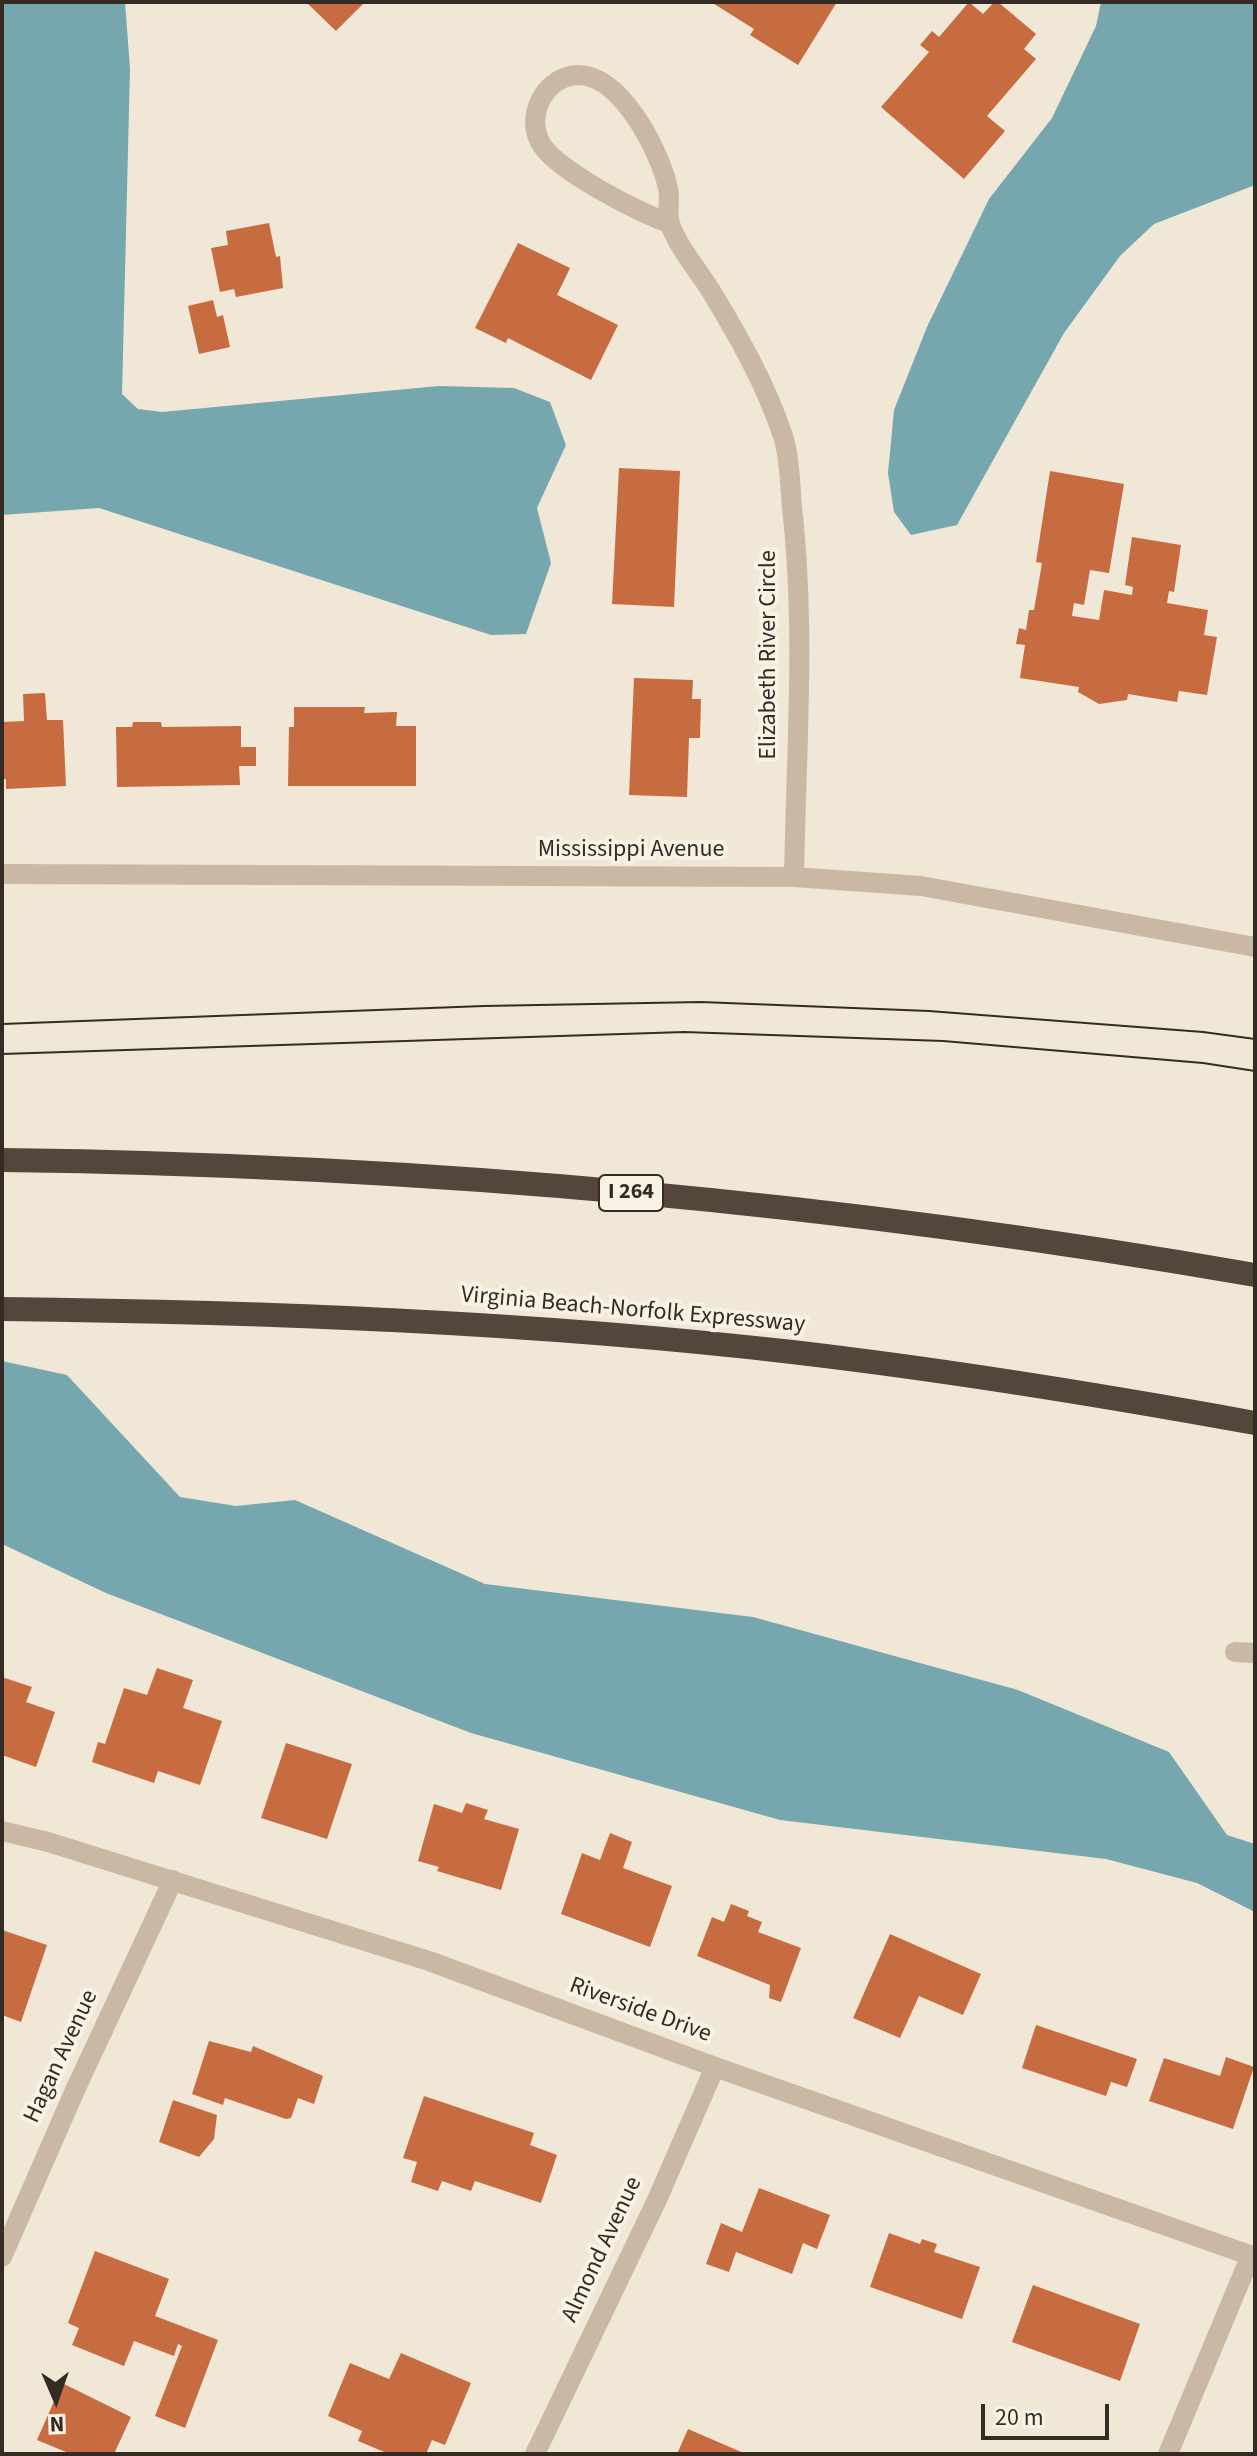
<!DOCTYPE html>
<style>
body{margin:0}
#map{position:relative;width:1257px;height:2456px;overflow:hidden;background:#f1e7d7;font-family:"Source Sans 3",sans-serif}
canvas{display:block}
.frame{position:absolute;inset:0;border:4px solid #342b25;pointer-events:none}
.north{position:absolute;left:16px;top:2360px;width:80px;height:80px;-webkit-text-stroke:6px #f9f1e3;paint-order:stroke;rotate:178deg;font-size:22px;font-weight:700;line-height:32px;text-align:center;color:#342b25}
.north::after{content:'';display:block;margin:auto;width:28px;height:36px;background:#342b25;clip-path:polygon(50% 0,100% 100%,50% 72%,0 100%)}
.scale{position:absolute;left:981px;top:2404px;width:128px;height:36px;box-sizing:border-box;border:4px solid #342b25;border-top:0;padding-left:10px;font-size:24px;line-height:28px;white-space:nowrap;color:#342b25;-webkit-text-stroke:6px #f9f1e3;paint-order:stroke}
</style>
<div id="map">
<canvas width="1257" height="2456"></canvas>
<div class="frame"></div>
<div class="north">N</div>
<div class="scale">20 m</div>
</div>
<script>
const c = document.querySelector('canvas').getContext('2d');
c.lineJoin = 'round';
function paint(path, color) { c.fillStyle = color; c.fill(path, 'evenodd'); }
function strokePath(path, color, width, dash) { c.strokeStyle = color; c.lineWidth = width; c.lineCap = dash ? 'butt' : 'round'; c.setLineDash(dash || []); c.stroke(path); }
function label(font, color, halo, rows, align = 'center') {
  c.font = font + ' "Source Sans 3",sans-serif'; c.lineWidth = 8; c.setLineDash([]); c.textBaseline = 'middle'; c.strokeStyle = halo; c.fillStyle = color; for (const [text, x, y, turn = 0] of rows) {
    c.save(); c.translate(x, y); c.rotate((+turn || 0) * Math.PI / 180); c.textAlign = isNaN(turn) ? turn : align; if (halo) c.strokeText(text, 0, 0); c.fillText(text, 0, 0); c.restore();
  }
}
paint(new Path2D(`
 M2,2H125L130,69L122,394L138,409L162,412L439,386L514,388L550,402L566,445L537,508L551,563L526,634L491,635L99,508L2,515Z
 M1101,2H1255V185L1154,224L1120,256L1064,333L957,525L911,535L894,512L888,473L894,410L927,327L989,199L1052,118L1096,26Z
 M2,1361L67,1375L180,1497L236,1506L295,1500L485,1584L753,1617L1018,1690L1169,1752L1227,1835L1255,1844V1912L1197,1883L1106,1859L780,1820L471,1733L106,1593L2,1544Z`), '#77a7ae');
paint(new Path2D(`
 M306,2H365L336,31Z
 M711,2H837L798,65L750,35L754,29Z
 M969,2L983,14L994,2H998L1036,34L1024,49L1036,59L987,116L1005,131L964,179L881,107L929,52L920,45L932,31L939,37Z
 M269,223L276,257L280,256L283,288L236,297L234,289L220,292L211,248L228,245L226,231Z
 M518,243L570,268L557,295L618,325L591,380L508,338L506,343L475,328Z
 M213,300L217,317L223,315L230,347L199,354L188,306Z
 M619,468L680,471L674,607L612,604Z
 M1050,471L1124,484L1109,573L1090,570L1084,605L1074,603L1072,616L1099,620L1104,590L1132,595L1133,587L1125,585L1132,537L1181,545L1174,592L1169,591L1167,603L1208,610L1204,635L1217,637L1207,695L1179,691L1177,702L1128,694L1127,700L1099,704L1078,692L1079,687L1020,678L1025,645L1016,644L1019,628L1026,630L1029,610H1034L1042,563L1036,562Z
 M634,678L693,680L692,699H701L700,738H689L687,797L629,795Z
 M45,693L47,720H63L66,786L6,789V779H2V722L24,721L23,694Z
 M294,707H365L364,713L397,712L396,726H416V786H288L289,727H294Z
 M133,722H161L162,727L241,726V747H256V766H239L240,785L117,787L116,727H132Z
 M157,1668L193,1680L183,1708L222,1721L200,1785L158,1771L154,1783L92,1762L98,1742L105,1744L124,1688L147,1695Z
 M2,1677L32,1687L26,1702L55,1712L36,1767L2,1755Z
 M286,1743L352,1764L327,1839L261,1818Z
 M466,1803L488,1810L484,1819L519,1829L501,1890L437,1871L439,1867L418,1861L434,1804L462,1813Z
 M610,1833L632,1842L623,1868L672,1886L650,1947L561,1914L582,1853L600,1860Z
 M731,1904L749,1911L747,1916L762,1922L758,1932L801,1948L781,2002L769,1998L770,1985L697,1956L712,1917L724,1922Z
 M2,1930L47,1945L21,2022L2,2015Z
 M890,1934L981,1974L963,2015L919,1996L900,2038L853,2018Z
 M1036,2025L1137,2059L1127,2087L1111,2082L1106,2096L1022,2068Z
 M209,2041L251,2052L253,2046L323,2076L314,2104L298,2098L291,2118L286,2119L225,2098L223,2105L192,2094Z
 M1226,2057L1254,2067L1233,2129L1149,2101L1164,2058L1220,2076Z
 M424,2096L534,2133L530,2145L557,2155L541,2203L475,2181L471,2191L442,2181L438,2191L411,2182L417,2162L403,2158Z
 M173,2100L217,2115L214,2139L199,2157L159,2142Z
 M759,2188L830,2215L817,2249L803,2243L792,2274L736,2252L729,2272L706,2264L721,2223L742,2232Z
 M889,2233L920,2244L922,2239L937,2244L934,2252L980,2267L962,2319L870,2287Z
 M95,2251L169,2279L155,2316L218,2340L185,2428L155,2416L182,2346L178,2344L174,2356L134,2341L124,2366L72,2345L79,2328L68,2323Z
 M1033,2285L1140,2324L1120,2381L1012,2342Z
 M401,2353L471,2383L445,2445L432,2440L426,2454H389L358,2441L362,2431L328,2416L350,2363L389,2379Z
 M62,2383L131,2417L114,2454H71L37,2440Z
 M688,2429L746,2454H677Z`), '#c66c40');
strokePath(new Path2D(`
 M669,223C639,213 551,168 539,140C526,111 548,75 579,75C622,76 660,152 668,188C671,199 666,213 670,224C678,247 698,270 711,291C740,339 765,383 783,436C790,458 790,485 792,508C806,630 796,754 794,877
 M2,874L794,877L921,886L1255,947
 M1235,1652L1255,1653
 M2,1831L48,1842L429,1961L715,2067L1255,2257
 M2,2257L76,2088L173,1880
 M535,2454L656,2202L715,2067
 M1168,2454L1251,2255`), '#c8b8a4', 20);
strokePath(new Path2D(`
 M2,1160C421,1165 842,1203 1255,1275
 M2,1309C265,1312 530,1322 792,1352C947,1370 1101,1395 1255,1423`), '#55463c', 24);
strokePath(new Path2D(`
 M2,1024L484,1006L701,1002L929,1011L1203,1032L1255,1039
 M2,1054L684,1032L943,1041L1203,1063L1255,1071`), '#342b25', 2);
for (const [x, y, w] of [
 [631,1193,64]
]) { const box = new Path2D(); box.roundRect(x - w / 2, y - 18, w, 36, 6); c.fillStyle = '#f9f1e3'; c.fill(box); strokePath(box, '#342b25', 2); }
label('bold 22px', '#342b25', null, [
 ["I 264",631,1193]
]);
label('24px', '#342b25', '#f9f1e3', [
 ["Elizabeth River Circle",770,655,-90],
 ["Mississippi Avenue",631,851],
 ["Virginia Beach-Norfolk Expressway",633,1311,5],
 ["Riverside Drive",640,2011,20],
 ["Hagan Avenue",62,2057,-65],
 ["Almond Avenue",603,2250,-65]
]);
</script>
